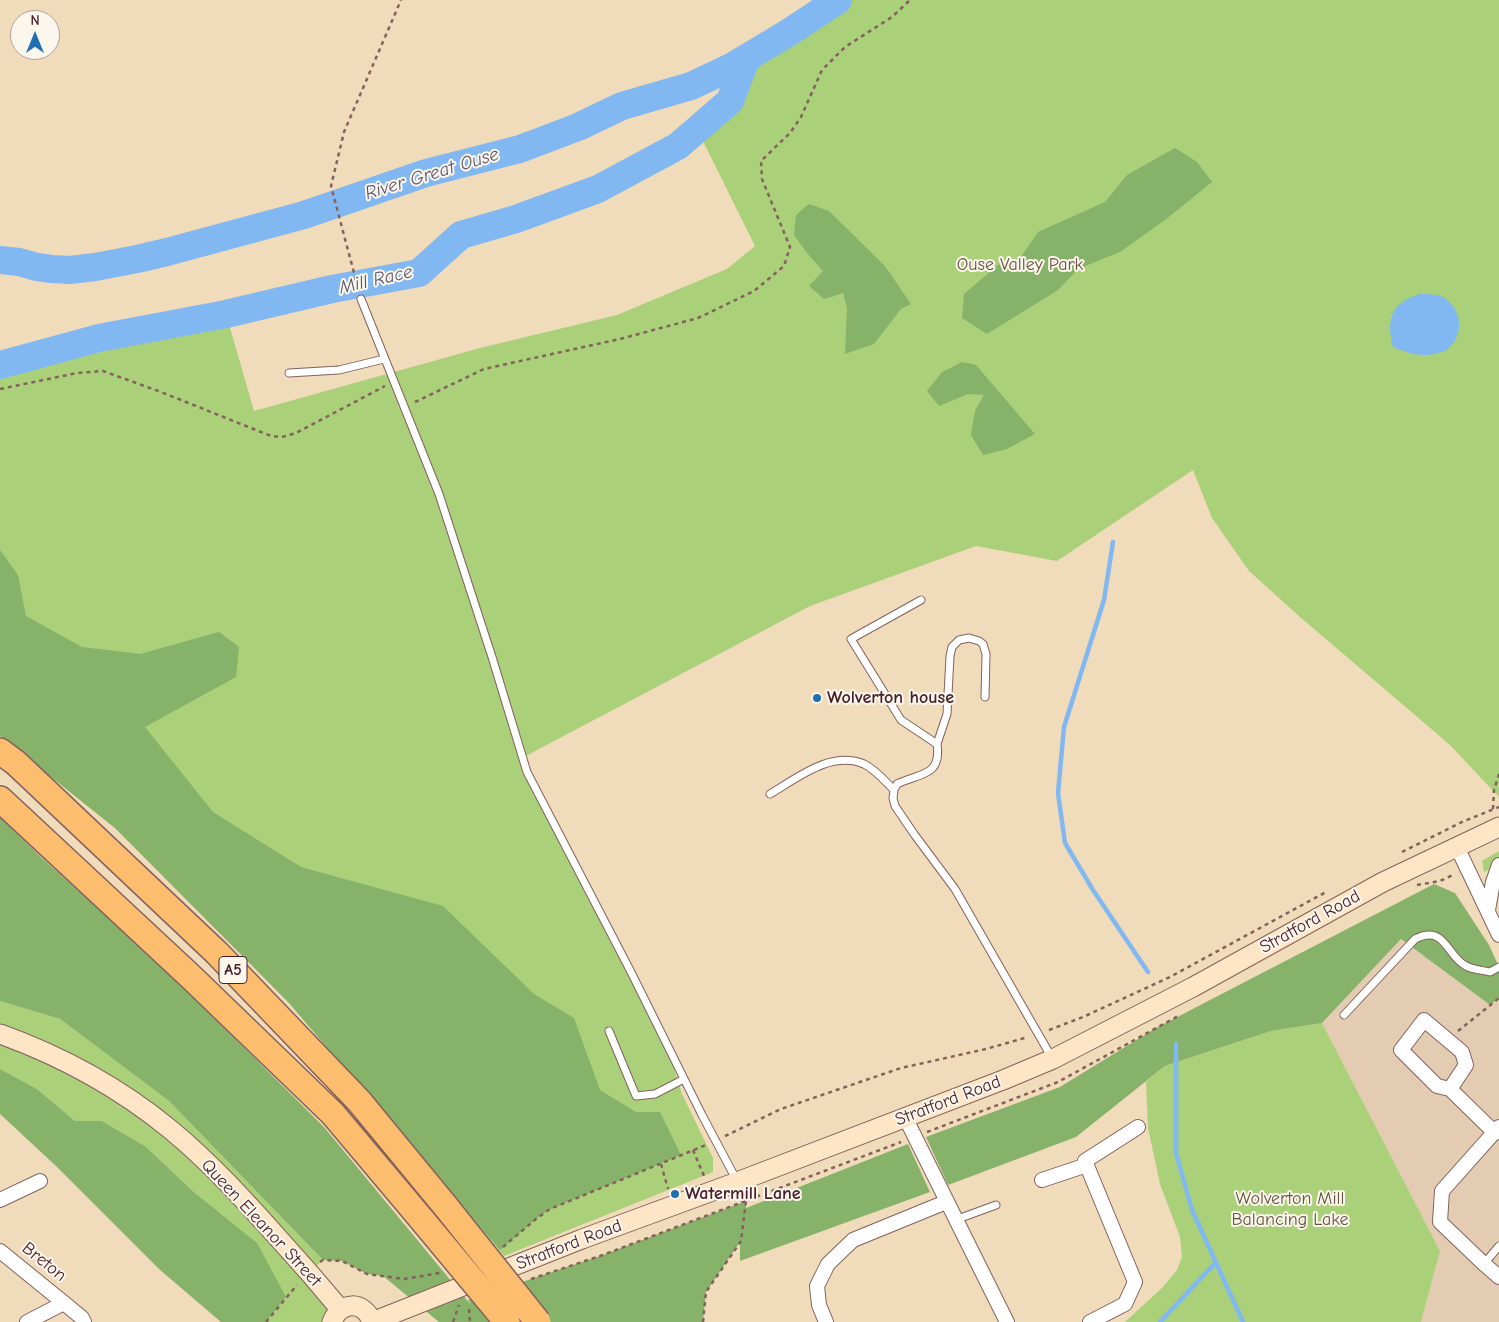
<!DOCTYPE html>
<style>
body{margin:0}
#map{position:relative;width:1499px;height:1322px;overflow:hidden;background:#f0dbba;font-family:"Comic Neue",sans-serif}
canvas{display:block}
.north{position:absolute;left:10px;top:10px;width:50px;height:50px;box-sizing:border-box;background:#fbf7ec;border:1px solid #b4a19f;border-radius:50%;rotate:0deg;font-size:14px;font-weight:700;line-height:20px;text-align:center;color:#4a1f2b}
.north::after{content:'';display:block;margin:auto;width:18px;height:22px;background:#1f6fb2;clip-path:polygon(50% 0,100% 100%,50% 72%,0 100%)}
</style>
<div id="map">
<canvas width="1499" height="1322"></canvas>
<div class="north">N</div>
</div>
<script>
const c = document.querySelector('canvas').getContext('2d');
c.lineJoin = 'round';
function paint(path, color) { c.fillStyle = color; c.fill(path, 'evenodd'); }
function strokePath(path, color, width, dash) { c.strokeStyle = color; c.lineWidth = width; c.lineCap = dash ? 'butt' : 'round'; c.setLineDash(dash || []); c.stroke(path); }
function label(font, color, halo, rows, align = 'center') {
  c.font = font + ' "Comic Neue",sans-serif'; c.lineWidth = 4; c.setLineDash([]); c.textBaseline = 'middle'; c.strokeStyle = halo; c.fillStyle = color; for (const [text, x, y, turn = 0] of rows) {
    c.save(); c.translate(x, y); c.rotate((+turn || 0) * Math.PI / 180); c.textAlign = isNaN(turn) ? turn : align; if (halo) c.strokeText(text, 0, 0); c.fillText(text, 0, 0); c.restore();
  }
}
paint(new Path2D(`
 M1401,939L1490,1005L1499,998V1322H1421L1440,1251L1322,1023Z`), '#e3ccb2');
paint(new Path2D(`
 M822,0H1499V797L1449,744L1300,617L1249,571L1212,518L1193,470L1057,561L976,546L810,606L522,758L666,1043L682,1094L713,1158V1172L504,1256L289,1003L225,936L115,828L0,736V365L99,338L226,314L254,411L480,348L617,315L727,269L755,246L691,117L724,93Z
 M1499,851V865L1484,872L1482,861Z
 M0,1001L60,1019L169,1101L323,1260L309,1273L340,1309L332,1322H266L286,1297L196,1194L145,1146L102,1121H75L37,1089L0,1069Z
 M1322,1023L1440,1251L1421,1322H1125L1163,1287L1177,1270L1182,1257L1180,1237L1160,1184L1148,1128L1146,1082L1165,1066L1271,1031Z`), '#aad07a');
paint(new Path2D(`
 M1175,148L1197,162L1212,182L1165,220L1120,252L1078,269L1058,290L987,334L962,318L964,294L998,265L1021,257L1038,232L1105,202L1127,175Z
 M809,204L829,211L885,266L911,304L901,309L874,344L845,354L847,308L843,293L824,299L809,286L823,271L807,253L794,235L796,215Z
 M962,362L976,365L1035,434L1007,449L983,455L971,435L975,411L984,395L968,394L939,406L927,391L942,372Z
 M0,550L18,575L26,616L82,647L140,654L219,632L239,647L236,677L145,727L213,812L301,867L443,906L534,994L574,1018L600,1090L636,1112H660L681,1155L550,1209L536,1219L500,1250L289,1003L115,828L0,736Z
 M0,818L42,858L173,977L324,1127L471,1305L468,1300L600,1256L746,1201V1208L908,1144L930,1192L740,1261V1242L706,1292L703,1322H439L383,1276L367,1274L342,1261L323,1260L169,1101L60,1019L0,1001Z
 M1434,884L1455,893L1489,945L1499,967V998L1490,1005L1401,939L1322,1023L1271,1031L1165,1066L1076,1137L948,1185L926,1137L1060,1087L1156,1028Z
 M0,1069L37,1089L75,1121H102L145,1146L196,1194L257,1243L286,1297L266,1322H221L159,1269L55,1165L0,1114Z`), '#87b26a');
paint(new Path2D(`
 M1420,294C1427,294 1437,294 1443,297C1462,308 1465,334 1448,349C1446,351 1441,352 1438,353C1422,358 1408,353 1393,347C1386,319 1391,303 1420,294Z`), '#81b8f1');
strokePath(new Path2D(`
 M1113,542L1104,600L1064,727L1058,793L1065,843L1093,890L1148,972
 M1176,1044V1153L1192,1210L1243,1322
 M1160,1322L1216,1262`), '#81b8f1', 4.5);
strokePath(new Path2D(`
 M0,260L19,262L37,267L52,269L70,270L95,267L137,259L167,252L304,215L426,173L520,149L578,127L622,106L691,86L708,78L733,66L788,33L838,0
 M0,365L99,338L226,314L332,289L419,273L461,235L516,219L598,189L678,146L730,101L745,61`), '#81b8f1', 28);
const lane = new Path2D(`
 M361,299L439,494L492,657L527,772L631,972L702,1115L737,1181
 M289,373L339,370L384,359
 M921,600L851,639L901,720L937,744C942,777 919,773 897,784L894,790L893,798L895,806L914,834L955,889L1052,1058
 M937,744L947,714L950,656L952,647L959,640L969,638L979,641L983,644L986,654L985,697
 M770,794C797,778 831,750 864,764C876,770 885,781 894,790
 M1344,1015L1415,939C1446,924 1446,956 1466,966C1473,970 1483,970 1490,972L1499,967
 M609,1031L636,1096L655,1094L684,1079
 M955,1220L996,1205
 M1484,1264L1499,1246`);
const street = new Path2D(`
 M1457,847L1499,935
 M1488,910L1493,882L1499,865
 M1450,1089L1466,1065L1462,1052L1424,1020L1401,1050L1437,1086L1450,1089L1495,1133
 M905,1117L1007,1322
 M1499,1127L1442,1191L1440,1222L1484,1264L1499,1277
 M1042,1180L1087,1165
 M0,1200L40,1181
 M0,1251L64,1303L27,1322
 M64,1303L82,1318L84,1322
 M826,1322L819,1305L817,1286L828,1264L853,1240L946,1202
 M1090,1322L1125,1304L1135,1282L1085,1161L1138,1127`);
const secondary = new Path2D(`
 M0,1034C61,1056 120,1088 171,1130C211,1163 246,1202 280,1240C301,1263 321,1286 340,1309
 M332,1322C340,1301 364,1300 372,1322
 M372,1322L582,1239L737,1182L1003,1080L1053,1059L1193,987L1383,882L1499,827`);
const highway = new Path2D(`
 M0,751L16,763L217,953L359,1101L447,1208
 M0,799L190,976L333,1114L423,1221`);
strokePath(lane, '#84615d', 9);
strokePath(street, '#84615d', 16);
strokePath(secondary, '#84615d', 21);
strokePath(highway, '#84615d', 28);
strokePath(new Path2D(`
 M358,288L331,186L344,132L401,0
 M0,389L77,373L103,371L161,392L271,436L282,437L296,433L385,386
 M415,402L484,369L620,339L698,318L754,291L784,266L790,247L762,179L761,161L790,133L801,117L822,70L845,47L892,17L910,0
 M1493,809L1494,790L1499,774
 M1402,852L1462,822L1499,807
 M1417,885L1440,881L1455,874
 M1049,1030L1083,1017L1170,977L1326,892
 M1458,1031L1499,998
 M927,1132L1058,1082L1180,1015
 M725,1136L781,1109L901,1068L986,1049L1028,1037
 M693,1150L704,1176
 M661,1164L668,1189
 M503,1247L536,1219L550,1209L706,1145
 M320,1262L323,1260L342,1261L367,1274L404,1279L440,1273
 M531,1279L600,1256L901,1142
 M469,1309L470,1322
 M266,1322L297,1285
 M453,1322L459,1305
 M703,1322L706,1292L741,1241L746,1201`), '#84615d', 2.5, [4, 4]);
strokePath(lane, '#fff', 7);
strokePath(street, '#fff', 14);
strokePath(secondary, '#fee5c5', 19);
strokePath(highway, '#fcbd6f', 25);
const highwayBridge = new Path2D(`
 M447,1208L538,1322
 M423,1221L507,1322`);
strokePath(highwayBridge, '#84615d', 28, []);
strokePath(highwayBridge, '#fcbd6f', 25);
for (const [x, y, r, color] of [
 [817,698,5,"#1f6fb2"],
 [675,1194,5,"#1f6fb2"]
]) { const dot = new Path2D(); dot.arc(x, y, r, 0, 2 * Math.PI); c.fillStyle = color; c.fill(dot); strokePath(dot, '#fbf7ec', 2); }
for (const [x, y, w] of [
 [233,970,28]
]) { const box = new Path2D(); box.roundRect(x - w / 2, y - 13.5, w, 27, 4); c.fillStyle = '#fbf7ec'; c.fill(box); strokePath(box, '#4a1f2b', 1); }
label('bold 16px', '#4a1f2b', null, [
 ["A5",233,970]
]);
label('18px', '#675443', '#fbf7ec', [
 ["Ouse Valley Park",1020,265],
 ["Wolverton Mill",1290,1199],
 ["Balancing Lake",1290,1220]
]);
label('bold 18px', '#4a1f2b', '#fbf7ec', [
 ["Wolverton house",827,698],
 ["Watermill Lane",685,1194]
], 'left');
label('18px', '#4a1f2b', '#fbf7ec', [
 ["Stratford Road",1310,922,-29],
 ["Stratford Road",948,1101,-21],
 ["Queen Eleanor Street",261,1223,47],
 ["Stratford Road",569,1245,-21],
 ["Breton",44,1262,39]
]);
label('italic 19px', '#5d5570', '#fbf7ec', [
 ["River Great Ouse",432,174,-17],
 ["Mill Race",376,280,-13]
]);
</script>
